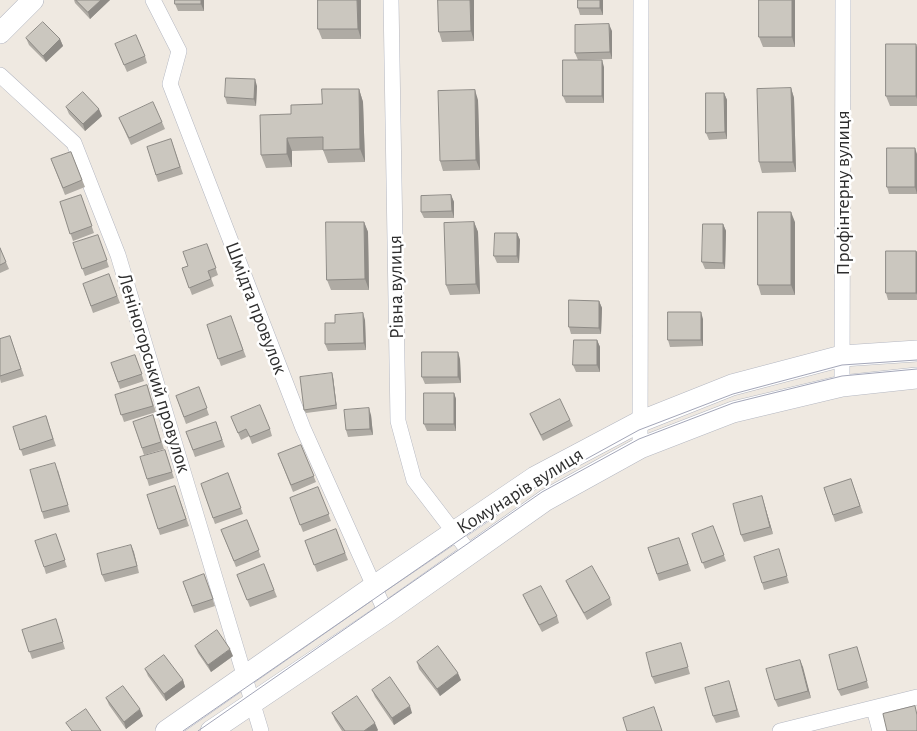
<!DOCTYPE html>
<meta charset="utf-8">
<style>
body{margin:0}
canvas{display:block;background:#efe9e1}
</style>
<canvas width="917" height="731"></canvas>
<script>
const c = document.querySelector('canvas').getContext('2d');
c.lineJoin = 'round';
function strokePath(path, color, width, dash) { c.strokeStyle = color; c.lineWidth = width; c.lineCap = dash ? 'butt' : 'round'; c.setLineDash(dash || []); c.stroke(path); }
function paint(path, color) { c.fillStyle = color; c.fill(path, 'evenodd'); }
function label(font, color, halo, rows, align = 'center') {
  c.font = font + ' "Alegreya Sans",sans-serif'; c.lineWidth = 5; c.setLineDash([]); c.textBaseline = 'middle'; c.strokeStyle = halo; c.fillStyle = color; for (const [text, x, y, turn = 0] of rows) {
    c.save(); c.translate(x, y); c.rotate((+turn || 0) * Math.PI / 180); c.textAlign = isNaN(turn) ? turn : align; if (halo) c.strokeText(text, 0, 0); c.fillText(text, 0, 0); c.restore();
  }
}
const street = new Path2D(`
 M153,0L179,51L170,84L303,428L386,613
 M391,0L398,421L414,480L470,553
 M0,75L74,143L118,255L261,731
 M842,386L843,0
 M640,448L641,0
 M874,709L880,731
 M780,731L917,697`);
const secondary = new Path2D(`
 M0,33L33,0
 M166,731L374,586L535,477L639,422L732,385L842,356L917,351
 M211,731L386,613L546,500L640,448L733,412L842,386L917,378`);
strokePath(street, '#b4b7c1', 16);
strokePath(secondary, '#b4b7c1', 22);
strokePath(street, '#fff', 15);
strokePath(secondary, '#fff', 21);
strokePath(new Path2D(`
 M183,731L539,485L639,430L733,394L842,365L917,360
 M198,731L542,492L639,439L733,403L842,376L917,369`), '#a3a6b8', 1);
paint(new Path2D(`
 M74,0H110L90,19L75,3Z
 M204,0V11H178L175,4Z
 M361,0V39H322L318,29Z
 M438,0H474V41L442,42L439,32Z
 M578,0H603V15H580L578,8Z
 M759,0H795V47H763L759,37Z
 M612,31V59L578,60L575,53Z
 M26,38L60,39L63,46L46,62L29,45Z
 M115,44L145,56L147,63L127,72Z
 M916,44L917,48V106H890L886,96Z
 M604,67V103H566L563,96Z
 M257,86L256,106L227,104L225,97Z
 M791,88L794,98L796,172L762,173L759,162Z
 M359,89L363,102L365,162L328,163L323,150L292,151V167L266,168L261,155L291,114L322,104Z
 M724,93L727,100V139L709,140L706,133Z
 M478,100L480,170L443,171L440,161Z
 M66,107L102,116L85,131L69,114Z
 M119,118L162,122L165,129L131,145Z
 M171,139L183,174L158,182L147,147Z
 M71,152L85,187L65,195L51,159Z
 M917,154V194H889L887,187Z
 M81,195L94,233L73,241L60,202Z
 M451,195L454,202V218H424L421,212Z
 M364,222L368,232L369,290H331L327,280Z
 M474,222L478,232L480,294L450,295L446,285Z
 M795,222V295H761L758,285Z
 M723,224L726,231L725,269H705L702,262Z
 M517,233L520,240L519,263H497L494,256Z
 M98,235L109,267L85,276L73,243Z
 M207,244L218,275L211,278L214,286L192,295L182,268L188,266Z
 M0,248L9,269L0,273Z
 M916,251L917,300H888L886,293Z
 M109,274L120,303L93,313L83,284Z
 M599,301L602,308L601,334H571L569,327Z
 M231,316L246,357L221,366L207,325Z
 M703,319V346L670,347L668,340Z
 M365,320L366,350L328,351L325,344Z
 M10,336L24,376L1,383L0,379V339Z
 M597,340L600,347V372H576L573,365Z
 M135,355L144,381L120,389L111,363Z
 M460,359L461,383L425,384L422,377Z
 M332,373L333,377L337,409L306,413L304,410Z
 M147,385L156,412L124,422L115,395Z
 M199,387L209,415L186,424L176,396Z
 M454,393L456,399V431H427L424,424Z
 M530,414L570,420L573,426L543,441L533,421Z
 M153,415L164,449L144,455L133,422Z
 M371,415L373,435L348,437L346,430Z
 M46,416L56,446L23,456L13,427Z
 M231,417L270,429L272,436L252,444L249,436L241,440Z
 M216,422L225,447L195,457L186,432Z
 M301,445L316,482L293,492L278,454Z
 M165,450L174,478L149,486L147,479Z
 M58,470L70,512L44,519L42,512Z
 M228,473L243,514L215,524L201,484Z
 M851,479L863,513L835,522L824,488Z
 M175,486L189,526L160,535L147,495Z
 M318,487L331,521L303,532L290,498Z
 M762,496L773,534L744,542L741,535Z
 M247,520L261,557L236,567L221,530Z
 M713,526L726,561L705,569L692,534Z
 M336,529L348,560L317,572L305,541Z
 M56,534L67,567L46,574L44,567Z
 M679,538L691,571L659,581L648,548Z
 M131,545L139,573L105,582L102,575Z
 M779,549L789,583L764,590L762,583Z
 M264,564L277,597L250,607L237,575Z
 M204,574L215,606L194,613L183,582Z
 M566,581L610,598L612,605L587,620L569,588Z
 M523,595L557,616L559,623L542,632L526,602Z
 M56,619L65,649L32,659L22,630Z
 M681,643L690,674L655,684L652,677Z
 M195,646L233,656L211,672L198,653Z
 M857,647L869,688L841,696L838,690Z
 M800,660L811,698L778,707L775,700Z
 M417,662L461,680L440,696L419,669Z
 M145,669L183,680L185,687L166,701L148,676Z
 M729,681L740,717L716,723L713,716Z
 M372,690L412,713L394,725L375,697Z
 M106,698L143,716L126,729L109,705Z
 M332,713L378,730L377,731H342L335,720Z`), '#afaba4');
paint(new Path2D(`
 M101,0H110L90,19L88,12Z
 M201,0H204V11L201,4Z
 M357,0H361V39L358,29Z
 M470,0H474V41L471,31Z
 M600,0H603V15L600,8Z
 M792,0H795V47L792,37Z
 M609,24L612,31V59L610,52Z
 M60,39L63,46L46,62L43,56Z
 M916,44L917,48V99L916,96Z
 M602,60L604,67V103L602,96Z
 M255,79L257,86L256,106L254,99Z
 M791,88L794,98L796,172L793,162Z
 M359,89L363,102L365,162L360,149Z
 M475,90L478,100L480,170L476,160Z
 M724,93L727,100V139L725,132Z
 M99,109L102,116L85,131L83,124Z
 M287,138L292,151V167L287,154Z
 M915,148L917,154V194L915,187Z
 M451,195L454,202V218L452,211Z
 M791,212L795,222V295L791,285Z
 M364,222L368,232L369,290L365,279Z
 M474,222L478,232L480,294L476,284Z
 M723,224L726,231L725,269L723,263Z
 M517,233L520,240L519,263L517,256Z
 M916,251L917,252V295L916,293Z
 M599,301L602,308L601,334L599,328Z
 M701,312L703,319V346L701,340Z
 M363,313L365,320L366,350L364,343Z
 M597,340L600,347V372L597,365Z
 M458,352L460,359L461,383L458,377Z
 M332,373L333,377L337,409L336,405Z
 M454,393L456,399V431L454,424Z
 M369,408L371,415L373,435L370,429Z
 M762,496L764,503L773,534L770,527Z
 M131,545L134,552L139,573Z
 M230,649L233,656L211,672L208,665Z
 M800,660L803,667L811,698L808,691Z
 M458,673L461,680L440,696L437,689Z
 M183,680L185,687L166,701L164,694Z
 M410,706L412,713L394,725L392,718Z
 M140,709L143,716L126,729L124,722Z
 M375,723L378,730L377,731H364Z`), '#8e8b86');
const building = new Path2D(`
 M76,0H101L88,12Z
 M175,0H201V4H175Z
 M318,0H357L358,29H318Z
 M438,0H470L471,31L439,32Z
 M578,0H600V8H578Z
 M759,0H792V37H759Z
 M43,22L60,39L43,56L26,38Z
 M609,24L610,52L575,53V25Z
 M136,35L145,56L124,65L115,44Z
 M886,44H916V96H886Z
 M563,60H602V96H563Z
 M226,78L255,79L254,99L225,97Z
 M791,88L793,162H759L757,89Z
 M322,89H359L360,149L323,150V137L287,138V154L261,155L260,115L291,114V105L322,104Z
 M475,90L476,160L440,161L438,91Z
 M83,92L99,109L83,124L66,107Z
 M706,93H724L725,132L706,133Z
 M153,102L162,122L129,138L119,118Z
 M171,139L180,167L156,175L147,147Z
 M887,148H915V187H887Z
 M71,152L82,180L63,188L51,159Z
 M81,195L92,226L70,234L60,202Z
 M451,195L452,211L421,212V196Z
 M758,212H791V285H758Z
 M326,222H364L365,279L327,280Z
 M474,222L476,284L446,285L444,223Z
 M703,224H723V263L702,262Z
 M495,233H517V256H494Z
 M98,235L107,260L82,269L73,243Z
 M207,244L216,268L208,271L211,279L189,288L182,268L188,266L183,252Z
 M0,248L6,262L0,265Z
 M886,251H916V293H886Z
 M109,274L117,296L91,306L83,284Z
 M569,300L599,301V328L569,327Z
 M668,312H701V340H668Z
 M363,313L364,343L325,344V323H335V315Z
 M231,316L243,350L218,359L207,325Z
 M10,336L21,369L0,376V339Z
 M574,340H597V365H573Z
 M422,352H458V377H422Z
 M135,355L142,374L118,382L111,363Z
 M332,373L336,405L304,410L300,377Z
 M147,385L153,406L121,415L115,395Z
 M199,387L207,408L184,417L176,396Z
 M424,393H454V424H424Z
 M560,399L570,420L541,435L530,414Z
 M260,405L270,429L250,437L246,429L238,433L231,417Z
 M369,408L370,429L346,430L344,410Z
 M153,415L161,442L142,448L133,422Z
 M46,416L53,439L20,450L13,427Z
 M216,422L222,440L193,450L186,432Z
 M301,445L314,476L291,485L278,454Z
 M165,450L172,472L147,479L140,457Z
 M55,463L68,505L42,512L30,470Z
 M228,473L241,508L213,518L201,484Z
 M851,479L860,506L833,515L824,488Z
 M175,486L186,519L158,529L147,495Z
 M318,487L329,514L300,525L290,498Z
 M762,496L770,527L741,535L733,504Z
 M247,520L259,550L234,561L221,530Z
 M713,526L724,555L702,563L692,534Z
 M336,529L345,553L314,565L305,541Z
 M56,534L65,560L44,567L35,541Z
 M679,538L688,564L657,574L648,548Z
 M131,545L137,566L102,575L97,554Z
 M779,549L787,576L762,583L754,557Z
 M264,564L274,590L247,600L237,575Z
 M592,566L610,598L584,613L566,581Z
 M204,574L213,599L192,606L183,582Z
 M541,586L557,616L539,625L523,595Z
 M56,619L63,642L29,652L22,630Z
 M217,630L230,649L208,665L195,646Z
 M681,643L688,667L652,677L646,653Z
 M438,646L458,673L437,689L417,662Z
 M857,647L867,681L838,690L829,655Z
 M164,655L183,680L164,694L145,669Z
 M800,660L808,691L775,700L766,669Z
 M390,677L410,706L392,718L372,690Z
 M729,681L737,710L713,716L705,688Z
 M123,686L140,709L124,722L106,698Z
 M357,696L375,723L364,731H345L332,713Z
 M915,706L917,715V731H887L883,714Z
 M654,707L662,731H627L623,718Z
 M86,709L101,731H72L66,723Z`);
paint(building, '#cbc7bf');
strokePath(building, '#8e8b86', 1);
label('20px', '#2e2e2e', '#fff', [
 ["Профінтерну вулиця",843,193,-90],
 ["Рівна вулиця",396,287,-91],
 ["Шмідта провулок",256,308,69],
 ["Леніногорський провулок",154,373,73],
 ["Комунарів вулиця",520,491,-32]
]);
</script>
